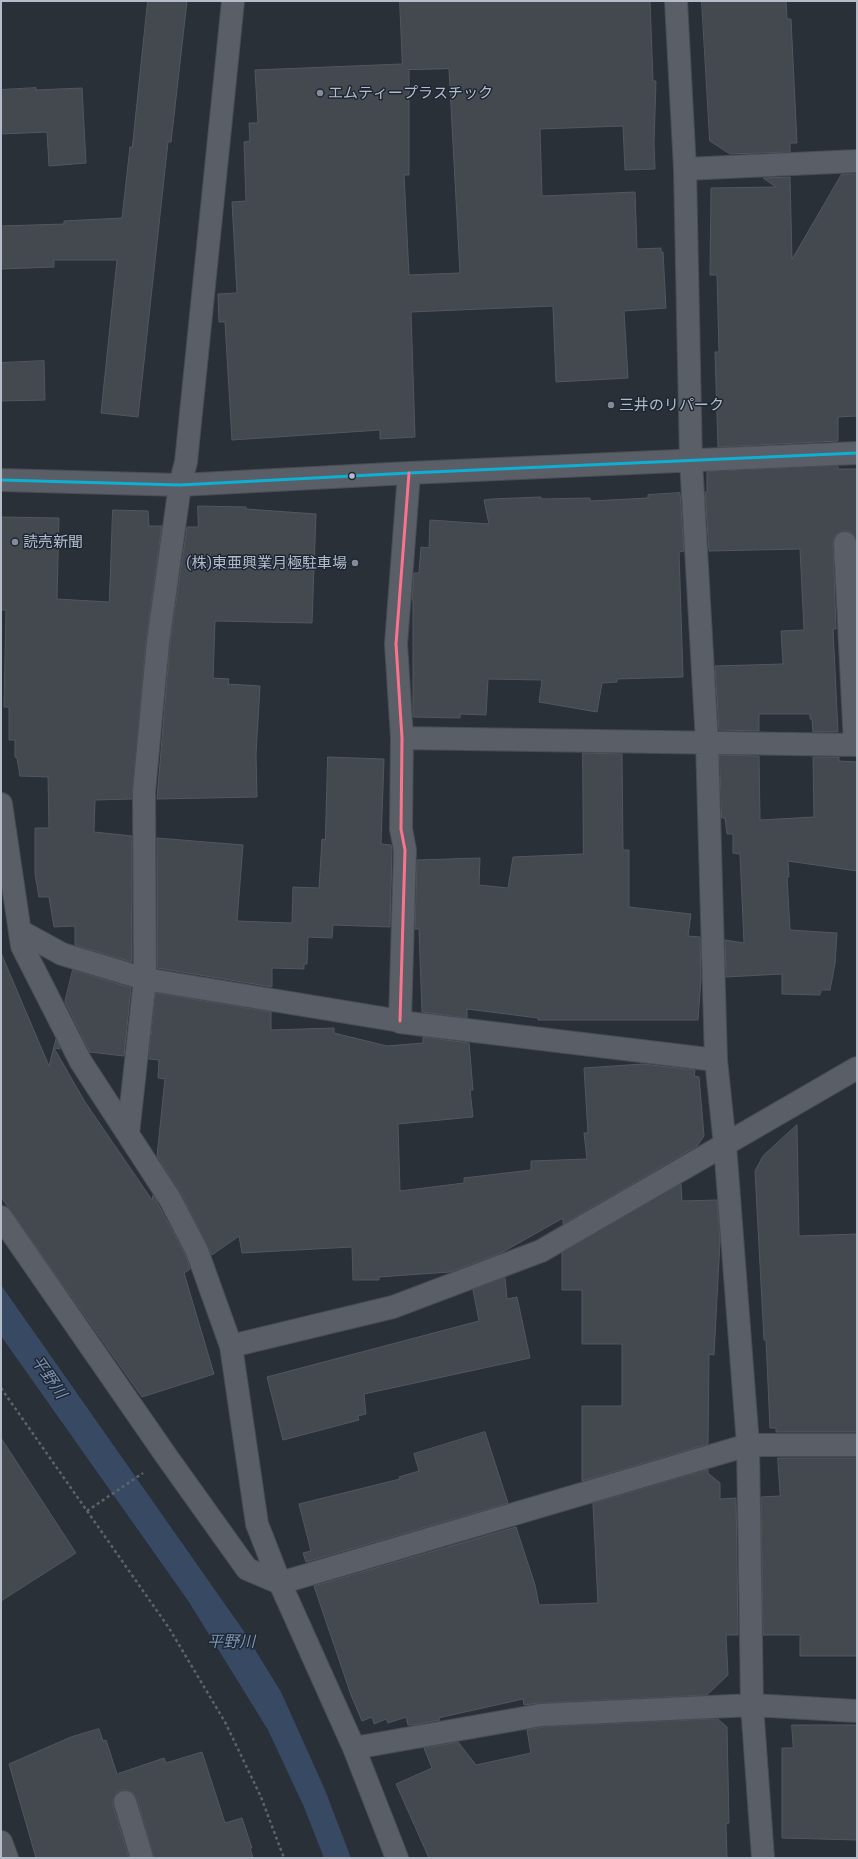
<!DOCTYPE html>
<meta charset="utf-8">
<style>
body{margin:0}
#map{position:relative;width:858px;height:1859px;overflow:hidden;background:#2a3038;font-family:"Exo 2",sans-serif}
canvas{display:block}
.frame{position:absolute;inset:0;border:2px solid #b4bcc9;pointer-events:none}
</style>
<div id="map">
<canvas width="858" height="1859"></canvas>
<div class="frame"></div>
</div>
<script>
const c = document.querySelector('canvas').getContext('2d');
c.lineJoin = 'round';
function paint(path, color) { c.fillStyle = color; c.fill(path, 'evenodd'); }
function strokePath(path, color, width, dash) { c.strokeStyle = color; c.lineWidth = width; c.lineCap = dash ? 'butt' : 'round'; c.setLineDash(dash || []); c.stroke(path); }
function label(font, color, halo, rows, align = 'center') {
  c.font = font + ' "Exo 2","Noto Sans JP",sans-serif'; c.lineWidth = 3; c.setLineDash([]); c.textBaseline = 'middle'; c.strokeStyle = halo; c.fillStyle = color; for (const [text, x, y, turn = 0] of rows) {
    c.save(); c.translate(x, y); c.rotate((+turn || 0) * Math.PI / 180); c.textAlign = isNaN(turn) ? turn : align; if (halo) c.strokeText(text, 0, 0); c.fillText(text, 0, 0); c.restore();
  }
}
paint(new Path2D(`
 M1,1285L243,1630L281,1692L325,1790L351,1858H324L304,1807L268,1730L189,1602L1,1336Z`), '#384963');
const building = new Path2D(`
 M148,1H187L171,142H168L138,417L101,413L117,260H54V267L1,269V226L64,224V221L122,218L130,147H132Z
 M400,1H650L653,81H656L654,143L655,169L625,170L623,126L540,129L542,196L635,192L637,249L661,248V252H663L666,308L624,311L628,378L556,382L553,306L411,312L415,437L380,439V430L232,440L225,322H219L218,294L237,293L232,202L246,201L244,142L250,141L249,123H258L255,70L402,64ZM449,69L460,273L409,275L404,175H409V70Z
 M702,1H786L787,19H791L797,143H790V152L730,154L710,141Z
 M36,88V90L82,88L86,163L49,166L47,132L1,134V90Z
 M842,174H857V416L838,417V441L718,447L715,352H719L717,275H710L711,188L776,187L763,178L790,177L792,259Z
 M44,361L45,400L1,401V363Z
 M838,466V469H857V541L851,532L844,531L838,533L834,537L833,543L836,629H833L838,732H813L812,719H810V714H759V731L719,730L715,666L783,664L781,631L804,630L800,549L709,551L705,492H707V472Z
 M680,493L684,551L679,552L683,677L617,679V682L602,683L597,712L539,702L542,680L488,679L486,715L460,714V718L413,717V600H412L414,573H419L421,547L429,548L430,520L489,524L484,500L492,499L541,497V499L590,498V501L648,498V495Z
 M198,506L246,507V509L316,514L312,623L215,621L213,678L229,679L228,684L260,686L256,754L257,797L157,799L170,643L187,527H198Z
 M113,510L148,511L149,526H162L146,641L132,799L95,800L94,832L132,836V962L75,945V926L54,927L49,897H39L35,874V828H49L48,777L20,776L17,758L15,757V740H9V707H4L6,610H1V517L59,518L57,599L109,602Z
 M583,753L622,754L623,850H629V907L691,914L688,936L700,937L701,979L698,1020H538V1018L467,1009V1018L422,1012L419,929H415L417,860L480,858L479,885L508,888L513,857L583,854Z
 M720,755L759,756L760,820L814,817L813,757H839V761L857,762V871L788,861L789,877H787L790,930L837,933L835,964L830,990H821L820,995L782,994V974L726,977L725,940L744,943L740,854L733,853V834H727L725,818H722Z
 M328,757L384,759L381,844L391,845L392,849L390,927L333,925L332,938L308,937L307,964H304V969L272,968V987L157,968V838L243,845L237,921L292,923L293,887L319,888L322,839L325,840Z
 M1,953L49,1066L56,1039L60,1049L54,1048L85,1102L152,1200L153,1195L186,1256L190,1269L184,1273L214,1374L142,1397L1,1197Z
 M73,970L131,988L124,1056L90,1052L65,1002Z
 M156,993L271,1012V1030L334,1028V1033L387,1046L423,1043V1037L469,1043L473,1090H470L473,1117L398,1124L400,1191L464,1183V1178L531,1170V1161L587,1159L584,1133H588L584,1068L643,1064L695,1070L694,1076L699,1077L704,1136L697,1146L563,1224V1218L501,1253L450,1272L379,1277V1280H353L352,1247L242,1253L239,1236L212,1255L181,1193L157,1156L165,1079L158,1078L159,1060L149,1059Z
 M797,1125L799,1236L857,1234V1432H776V1428H770L766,1340H764L755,1171L763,1156Z
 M681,1184L682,1201L717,1200L720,1241L714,1355L709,1354L708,1444L582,1481V1406H622V1344H582V1290H562V1253Z
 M505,1278L507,1299L517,1297L530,1358L364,1394L366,1414L358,1416L359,1420L283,1440L267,1377L479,1321L473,1290Z
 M485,1432L508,1503L306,1562L303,1553L311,1551L299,1504L400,1479L399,1477L419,1471L414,1454Z
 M1,1438L76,1553L1,1601Z
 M778,1458H857V1656H800V1635H763L761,1497L780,1496Z
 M708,1470V1473L720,1483V1499L736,1498L738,1635H726L728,1675L707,1695L540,1703L524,1705L523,1699L438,1718L440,1720L413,1725H408L406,1717L388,1723L386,1719L374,1724L372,1717L362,1721L351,1695L314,1586L516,1527L535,1585L539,1605L598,1603L593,1504Z
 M718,1719L727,1727L729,1823L726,1824L727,1858H429L396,1784L432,1768L424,1748L458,1742L476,1765L531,1753L527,1730L542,1727Z
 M792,1725H857V1840L782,1838V1748H793Z
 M99,1729L103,1741L106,1740L117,1774L164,1758L166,1763L202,1752L225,1823L242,1818L252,1848H250L253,1858H154L137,1798L133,1793L127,1790H121L116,1793L113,1800V1806L129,1858H36L9,1764L71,1737Z`);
paint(building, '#444950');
strokePath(building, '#52575f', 1);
const minor = new Path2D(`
 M676,1L685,169L691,461L707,742L716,1060L725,1145L748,1445L752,1705L763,1858
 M685,169L857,161
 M1,480L180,485L409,473L857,453
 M845,543L855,745
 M402,738L857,745
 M1,804L22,946L81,1062L170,1199L197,1251L231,1346L257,1524L280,1583L354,1748L397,1858
 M20,931L62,954L145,979L400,1021V1022L716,1060
 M400,1021L405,850L401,829L402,738L396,644L409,473
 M128,1134L145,979L144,792L158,642L180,485L186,462L233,1
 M1,1217L167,1457L247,1569L280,1583L748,1445H857
 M231,1346L393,1307L541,1251L857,1068
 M354,1748L541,1715L752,1705L857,1711
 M125,1802L142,1858
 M1,1842L7,1858`);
strokePath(minor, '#484c53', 24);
strokePath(new Path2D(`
 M1,1388L169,1628L225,1722L261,1797L284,1858
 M87,1511L143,1473`), '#5d636a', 2.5, [3, 3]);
strokePath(minor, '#5a5e66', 22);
strokePath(new Path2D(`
 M1,480L180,485L409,473L857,453`), '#0dafd3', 3);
strokePath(new Path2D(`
 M400,1021L405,850L401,829L402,738L396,644L409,473`), '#fc738d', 3);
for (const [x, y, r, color] of [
 [320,93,4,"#848b96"],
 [611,405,4,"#848b96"],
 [352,476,3.5,"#b4bcc9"],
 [15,542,4,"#848b96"],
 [355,563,4,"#848b96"]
]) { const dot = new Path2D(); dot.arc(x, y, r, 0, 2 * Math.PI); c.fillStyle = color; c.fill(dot); strokePath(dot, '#1d2633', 1.5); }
label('15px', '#b4bcc9', '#1d2633', [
 ["エムティープラスチック",328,93],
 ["三井のリパーク",619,405],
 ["読売新聞",23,542],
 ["(株)東亜興業月極駐車場",347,563,"right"]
], 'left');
label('italic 16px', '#7c92b1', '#1d2633', [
 ["平野川",49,1377,55],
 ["平野川",231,1642]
]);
</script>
